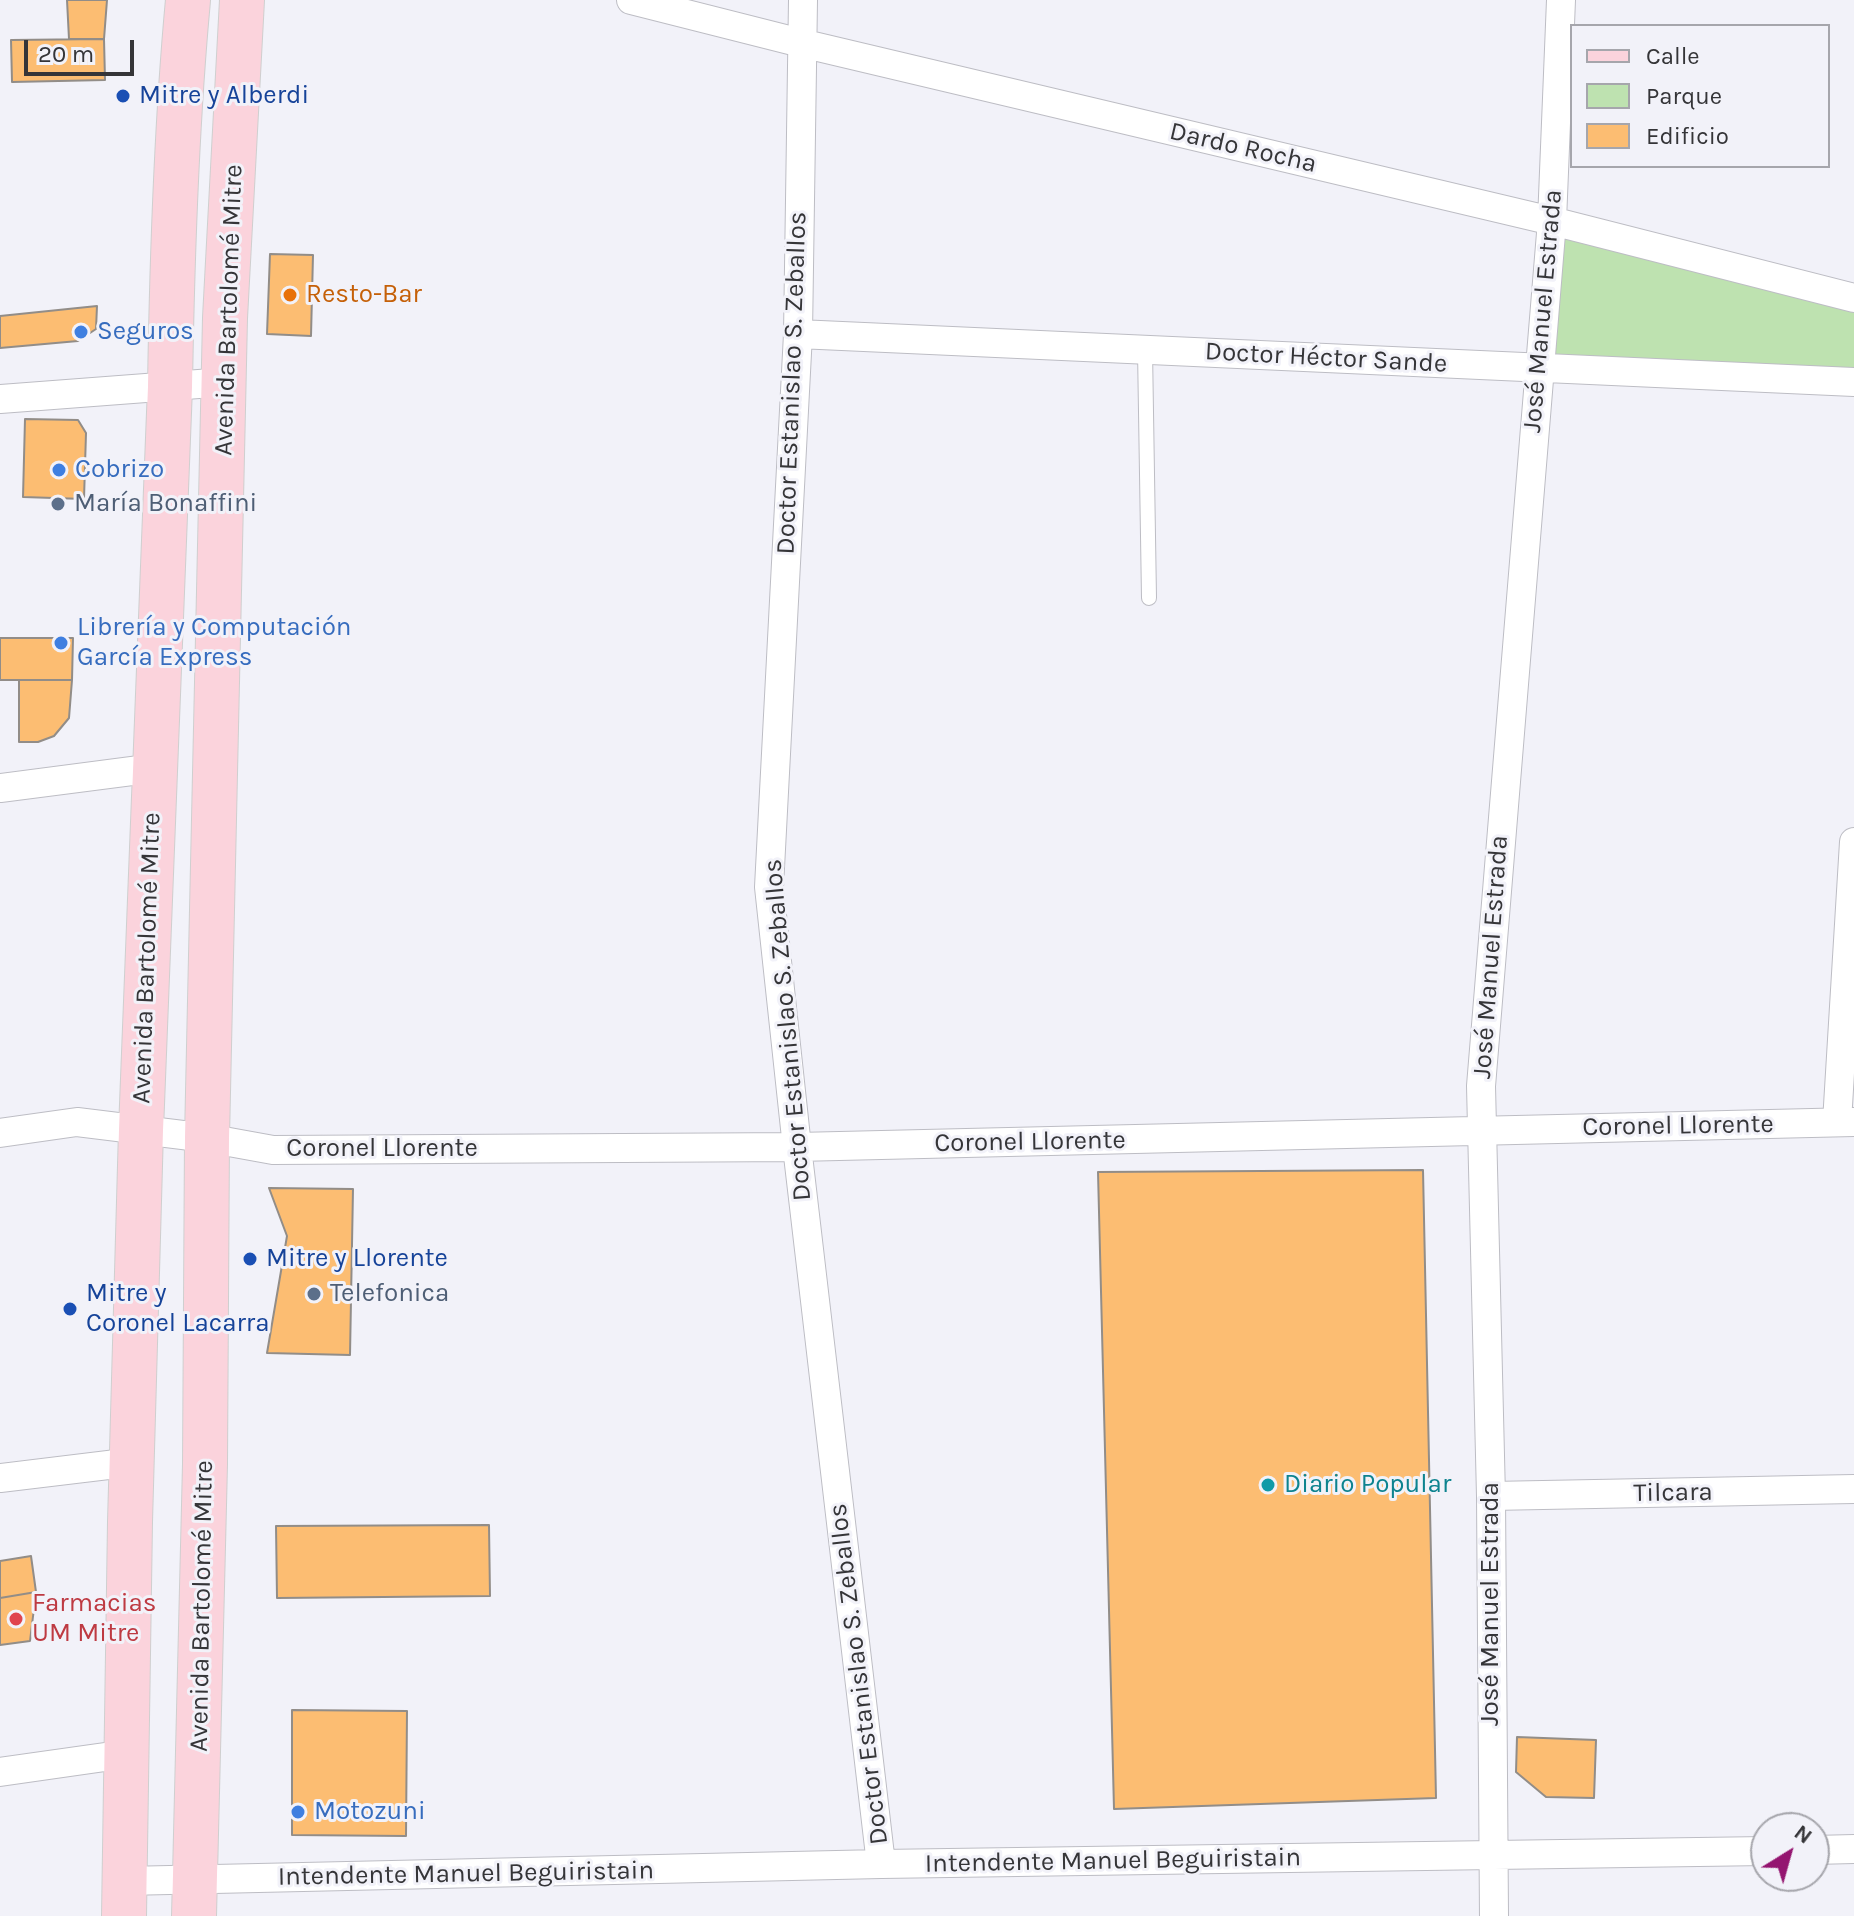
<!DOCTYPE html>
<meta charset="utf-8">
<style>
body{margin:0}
#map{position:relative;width:1854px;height:1916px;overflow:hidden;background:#f2f2f9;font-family:Karla,sans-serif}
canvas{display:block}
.legend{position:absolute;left:1570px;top:24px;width:260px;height:144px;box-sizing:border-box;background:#f2f2f9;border:2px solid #a6a6ac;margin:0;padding:10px 14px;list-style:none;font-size:24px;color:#353538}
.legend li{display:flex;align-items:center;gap:16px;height:40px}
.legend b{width:40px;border:2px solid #a6a6ac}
.north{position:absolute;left:1750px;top:1812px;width:80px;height:80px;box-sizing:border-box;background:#f2f2f9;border:2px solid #a6a6ac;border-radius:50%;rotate:37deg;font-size:22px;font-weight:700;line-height:32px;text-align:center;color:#353538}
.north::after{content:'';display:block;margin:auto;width:28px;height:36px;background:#941570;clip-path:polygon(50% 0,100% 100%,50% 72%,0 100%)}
.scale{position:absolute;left:24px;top:40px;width:110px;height:36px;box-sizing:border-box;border:4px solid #353538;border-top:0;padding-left:10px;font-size:24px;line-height:28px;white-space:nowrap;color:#353538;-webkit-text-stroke:6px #f2f2f9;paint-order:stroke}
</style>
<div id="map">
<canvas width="1854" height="1916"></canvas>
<ul class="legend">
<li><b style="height:10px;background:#fbd3dc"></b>Calle</li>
<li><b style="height:22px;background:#bee2b0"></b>Parque</li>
<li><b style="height:22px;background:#fcbd72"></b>Edificio</li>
</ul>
<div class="north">N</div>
<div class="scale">20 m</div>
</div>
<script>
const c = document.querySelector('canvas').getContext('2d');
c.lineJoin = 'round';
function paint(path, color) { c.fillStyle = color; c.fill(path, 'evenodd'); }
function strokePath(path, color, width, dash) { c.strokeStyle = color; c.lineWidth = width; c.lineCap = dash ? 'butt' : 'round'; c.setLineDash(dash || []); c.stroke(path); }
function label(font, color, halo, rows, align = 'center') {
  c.font = font + ' Karla,sans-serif'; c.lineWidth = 6; c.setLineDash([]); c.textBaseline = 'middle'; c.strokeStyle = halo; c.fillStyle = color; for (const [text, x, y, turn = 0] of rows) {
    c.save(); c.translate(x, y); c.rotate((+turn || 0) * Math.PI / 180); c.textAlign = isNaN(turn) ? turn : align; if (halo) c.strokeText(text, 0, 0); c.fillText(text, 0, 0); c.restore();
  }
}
paint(new Path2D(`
 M1552,221L1854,298V382L1538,368Z`), '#bee2b0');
const building = new Path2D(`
 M67,0H107L104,39H69Z
 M104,39L105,80L12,82L11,40Z
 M270,254L313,255L311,336L267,334Z
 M97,306L96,329L78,341L0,348V316Z
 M25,419L78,420L86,433L84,499L23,497Z
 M0,638H73L72,680H0Z
 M19,680H72L69,718L54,736L38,742H19Z
 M1423,1170L1436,1798L1114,1809L1098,1172Z
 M269,1188L353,1189L350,1355L267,1353L287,1236Z
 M489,1525L490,1596L277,1598L276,1526Z
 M31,1556L36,1592L0,1598V1561Z
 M36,1592L30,1641L0,1645V1598Z
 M292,1710L407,1711L406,1836L292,1835Z
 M1517,1737L1596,1740L1594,1798L1546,1797L1516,1772Z`);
paint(building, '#fcbd72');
strokePath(building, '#928d88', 2);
const lane = new Path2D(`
 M1145,350L1149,598`);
const street = new Path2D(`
 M631,0L801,43L1552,221L1854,298
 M803,0L798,334L769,887L797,1147L881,1864
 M798,334L1854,382
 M0,399L225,382
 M0,788L155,768
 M1837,1122L1854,842
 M0,1133L77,1122L207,1138L273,1150L797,1147L1854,1122
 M0,1478L133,1462
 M1491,1496L1854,1489
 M0,1772L126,1754
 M1814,1850L1854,1849
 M125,1881L881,1864L1766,1851
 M1494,1916L1491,1496L1481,1086L1552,221L1561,0`);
const primary = new Path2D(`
 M124,1916L130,1522L141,1130L170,387C172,258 176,129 188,0
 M194,1916L205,1464L207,1138L225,318L242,0`);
strokePath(lane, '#bdbdc4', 16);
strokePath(street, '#bdbdc4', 30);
strokePath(primary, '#cfcfcf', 46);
strokePath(lane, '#fff', 14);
strokePath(street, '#fff', 28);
strokePath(primary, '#fbd3dc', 44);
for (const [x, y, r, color] of [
 [123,96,8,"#1a4fb4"],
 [290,295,8,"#e8710a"],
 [81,332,8,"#3f7fe0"],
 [59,470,8,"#3f7fe0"],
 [58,504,8,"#5c6f8a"],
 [61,643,8,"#3f7fe0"],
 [250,1259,8,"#1a4fb4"],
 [314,1294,8,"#5c6f8a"],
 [70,1309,8,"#1a4fb4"],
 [1268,1485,8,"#0f9aa8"],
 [16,1619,8,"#e0444e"],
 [298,1812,8,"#3f7fe0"]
]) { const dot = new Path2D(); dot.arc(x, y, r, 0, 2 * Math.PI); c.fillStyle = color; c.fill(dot); strokePath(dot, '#f2f2f9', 3); }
label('26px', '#164399', '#f2f2f9', [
 ["Mitre y Alberdi",139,96],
 ["Mitre y Llorente",266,1259],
 ["Mitre y",86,1294],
 ["Coronel Lacarra",86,1324]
], 'left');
label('26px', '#353538', '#f2f2f9', [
 ["Dardo Rocha",1243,148,13],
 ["Avenida Bartolomé Mitre",229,310,-88],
 ["José Manuel Estrada",1543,311,-85],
 ["Doctor Héctor Sande",1326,358,3],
 ["Doctor Estanislao S. Zeballos",792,383,-88],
 ["José Manuel Estrada",1491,957,-86],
 ["Avenida Bartolomé Mitre",147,958,-88],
 ["Doctor Estanislao S. Zeballos",788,1030,-95],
 ["Coronel Llorente",1678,1126,-1],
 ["Coronel Llorente",1030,1142,-1],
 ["Coronel Llorente",382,1149],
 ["Tilcara",1673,1493,-1],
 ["José Manuel Estrada",1491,1604,-90],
 ["Avenida Bartolomé Mitre",202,1606,-89],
 ["Doctor Estanislao S. Zeballos",859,1674,-97],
 ["Intendente Manuel Beguiristain",1113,1861,-1],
 ["Intendente Manuel Beguiristain",466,1874,-1]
]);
label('26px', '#c56008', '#f2f2f9', [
 ["Resto-Bar",306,295]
], 'left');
label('26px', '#366cbe', '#f2f2f9', [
 ["Seguros",97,332],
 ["Cobrizo",75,470],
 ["Librería y Computación",77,628],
 ["García Express",77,658],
 ["Motozuni",314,1812]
], 'left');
label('26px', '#4e5e75', '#f2f2f9', [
 ["María Bonaffini",74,504],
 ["Telefonica",330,1294]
], 'left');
label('26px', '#0d838f', '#f2f2f9', [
 ["Diario Popular",1284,1485]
], 'left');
label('26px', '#be3a42', '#f2f2f9', [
 ["Farmacias",32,1604],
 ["UM Mitre",32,1634]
], 'left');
</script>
